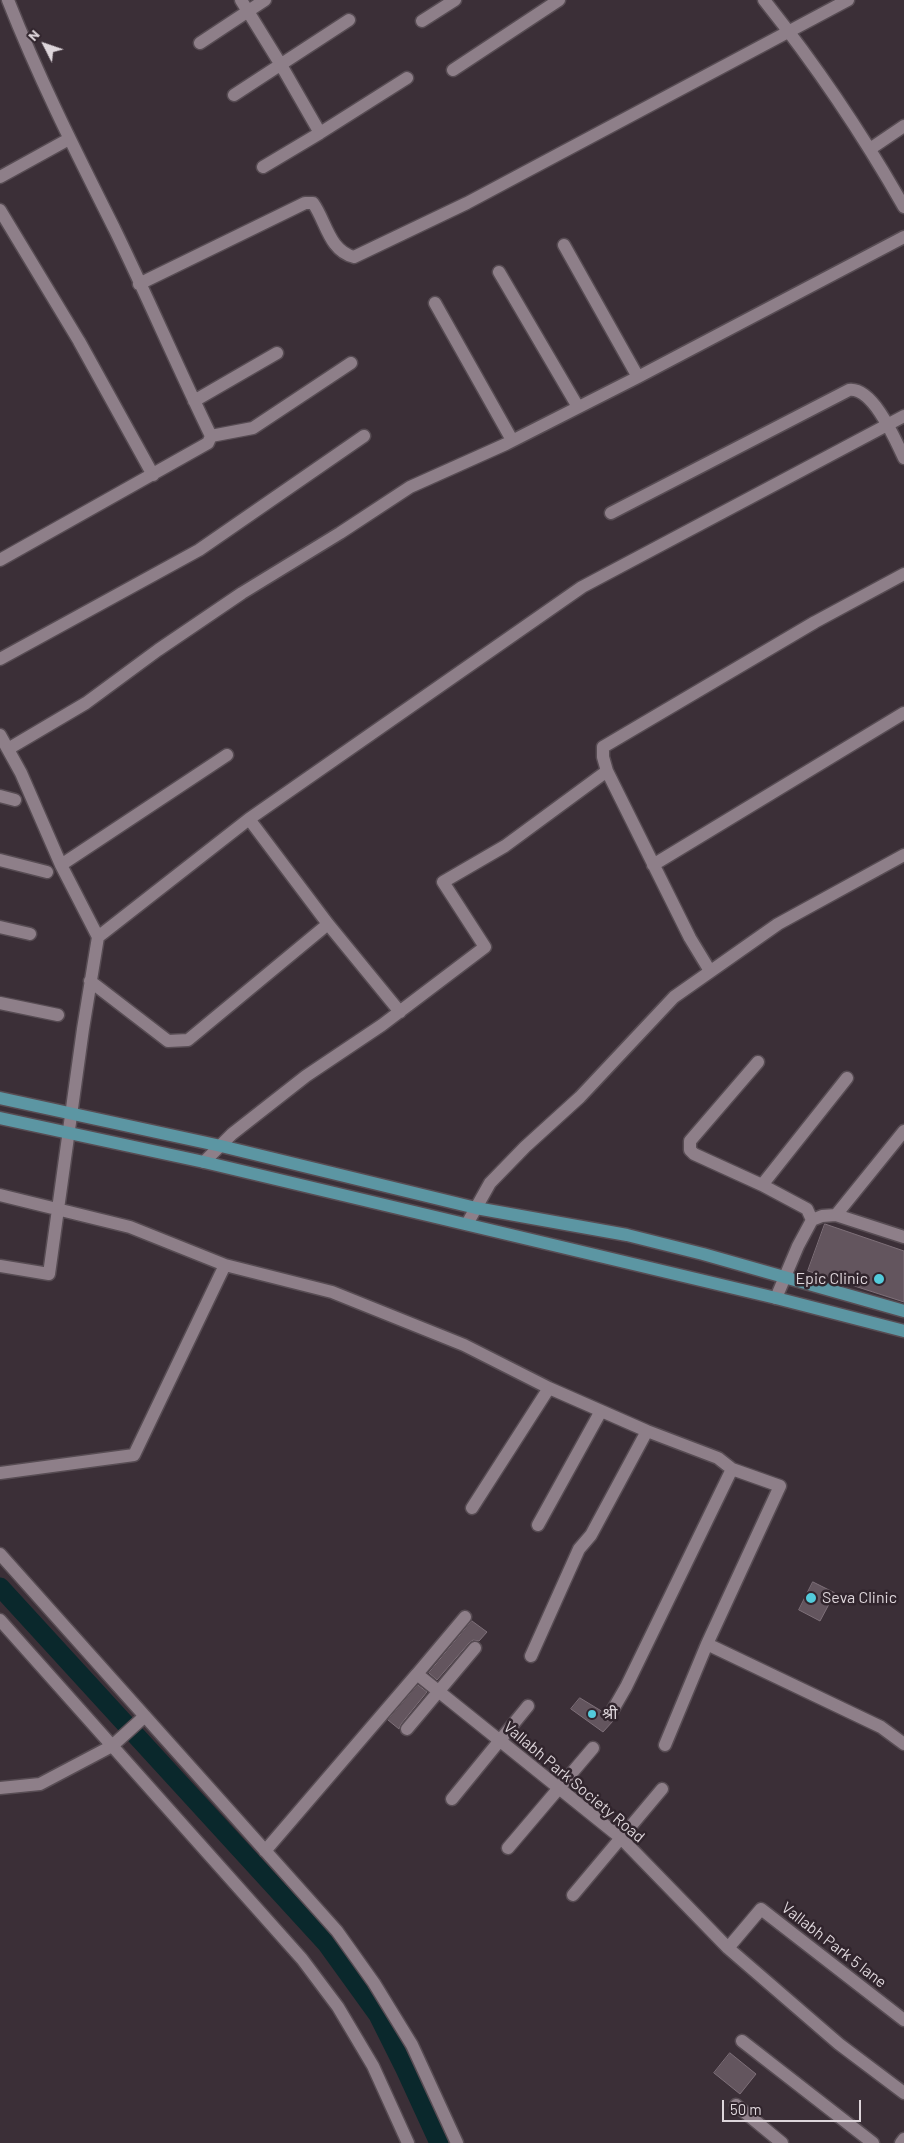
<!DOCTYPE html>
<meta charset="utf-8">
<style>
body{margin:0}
#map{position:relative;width:904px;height:2143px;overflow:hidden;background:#3b2f37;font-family:Barlow,sans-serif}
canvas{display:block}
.north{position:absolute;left:20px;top:20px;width:50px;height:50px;-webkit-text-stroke:4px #31252d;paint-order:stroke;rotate:311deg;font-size:14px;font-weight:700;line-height:20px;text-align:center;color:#ded6db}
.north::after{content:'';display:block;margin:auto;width:18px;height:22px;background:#ded6db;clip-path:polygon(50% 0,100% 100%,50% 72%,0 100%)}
.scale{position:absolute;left:722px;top:2100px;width:139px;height:22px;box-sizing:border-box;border:2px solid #ded6db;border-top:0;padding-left:6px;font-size:15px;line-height:18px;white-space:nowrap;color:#ded6db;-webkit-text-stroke:4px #31252d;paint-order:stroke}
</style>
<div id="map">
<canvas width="904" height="2143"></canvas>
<div class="north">N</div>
<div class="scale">50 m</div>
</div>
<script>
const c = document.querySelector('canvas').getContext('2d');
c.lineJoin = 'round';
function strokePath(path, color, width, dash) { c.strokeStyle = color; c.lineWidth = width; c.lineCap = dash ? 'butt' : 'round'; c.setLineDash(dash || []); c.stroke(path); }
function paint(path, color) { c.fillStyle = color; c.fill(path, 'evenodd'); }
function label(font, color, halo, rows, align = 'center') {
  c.font = font + ' Barlow,"Noto Sans Devanagari",sans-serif'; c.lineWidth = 5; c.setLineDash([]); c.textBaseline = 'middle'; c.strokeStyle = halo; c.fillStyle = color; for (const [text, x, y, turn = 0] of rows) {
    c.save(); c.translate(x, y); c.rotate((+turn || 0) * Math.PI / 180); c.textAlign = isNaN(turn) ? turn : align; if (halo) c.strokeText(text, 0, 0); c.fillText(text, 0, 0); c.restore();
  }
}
strokePath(new Path2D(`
 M0,1587L326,1943L378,2015L405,2069L439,2143`), '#0a282c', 19);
const building = new Path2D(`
 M825,1224L904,1251V1302L808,1271Z
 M813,1582L835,1593L820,1621L799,1610Z
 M472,1621L487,1632L479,1641L473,1640L469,1643L437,1680L429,1673Z
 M418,1685L427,1692L401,1724L399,1729L388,1720Z
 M580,1698L603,1712L607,1720L613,1721L603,1732L571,1709Z
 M730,2053L756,2074L740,2094L714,2073Z`);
paint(building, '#63555e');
strokePath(building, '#7e7079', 1);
const minor = new Path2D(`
 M241,0L281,65L320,133
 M764,0C816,65 863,135 904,207
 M422,21L455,0
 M200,43L265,0
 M453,70L559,0
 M234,95L349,20
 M870,149L904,126
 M263,167L320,133L407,78
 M0,177L69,139
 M0,210L79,341L153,475
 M564,245L638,377
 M499,272L578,407
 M139,284L305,203H313C326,221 329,251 354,257L467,203L848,0
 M435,303L512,440
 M194,401L277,353
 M211,436L253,428L351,363
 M611,513L849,390C873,387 895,439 904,458
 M0,560L208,443L211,436C178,368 148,298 115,230C77,154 39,79 8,0
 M0,659L199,550L364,436
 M0,735L21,773L61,865L98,937L83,1029L49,1274L0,1266
 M8,749L86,703L158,650L242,593L340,533L410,487L506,444L638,377L904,237
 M607,771L690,938L710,971
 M0,796L15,800
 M249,819L328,924L400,1012
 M0,860L47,872
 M61,865L227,755
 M653,865L904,713
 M0,927L30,934
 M98,937L249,819L582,587L904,416
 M90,981L168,1041L188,1040L328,924
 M0,1003L58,1015
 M758,1062L690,1141V1150L694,1154L762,1185
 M204,1162L232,1134L306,1076L382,1025L485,947L443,882L505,846L607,771L603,757V747L815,622L904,574
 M0,1195L130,1227L225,1265L332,1292L464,1345L549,1388L647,1431L718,1458L732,1469L780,1486L707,1644L665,1745
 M836,1215L904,1237
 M812,1220L822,1216L836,1215L904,1131
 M467,1224L490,1183L525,1147L580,1097L674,997L778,924L904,855
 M776,1298L798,1246L812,1220L807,1209L762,1185L847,1078
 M0,1473L134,1455L225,1265
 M472,1508L549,1388
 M538,1525L601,1411
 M0,1554L337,1931L374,1983L412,2045L457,2143
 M0,1620L302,1959L338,2007L373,2066L408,2143
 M707,1644L881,1727L904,1744
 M531,1656L579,1549L591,1535L647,1431
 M417,1674L465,1617
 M611,1713L626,1687L732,1469
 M407,1729L475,1648
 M0,1788L40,1784L112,1746L145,1716
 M452,1799L528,1706
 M508,1848L593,1748
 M265,1851L417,1674L621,1838L728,1948L839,2044L904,2093
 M573,1895L662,1789
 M728,1948L761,1909L904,2020
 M742,2041L873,2143
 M736,2105L782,2143
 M901,2143L904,2139`);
const major = new Path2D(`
 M0,1098L221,1146L476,1208L627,1235L703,1254L904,1311
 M0,1118L204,1162L776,1298L904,1331`);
strokePath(minor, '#574c53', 15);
strokePath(major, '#574c53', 15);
strokePath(minor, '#8e7f89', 12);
strokePath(major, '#5c96a3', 12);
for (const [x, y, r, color] of [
 [879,1279,6,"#53cbdb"],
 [811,1598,6,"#53cbdb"],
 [592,1714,5,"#53cbdb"]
]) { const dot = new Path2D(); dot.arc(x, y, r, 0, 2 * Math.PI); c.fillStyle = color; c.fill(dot); strokePath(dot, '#31252d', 2); }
label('16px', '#ded6db', '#31252d', [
 ["Epic Clinic",868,1279,"right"],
 ["Seva Clinic",822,1598],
 ["श्री",602,1714]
], 'left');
label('16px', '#ded6db', '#31252d', [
 ["Vallabh Park Society Road",574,1782,40],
 ["Vallabh Park 5 lane",834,1945,38]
]);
</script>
